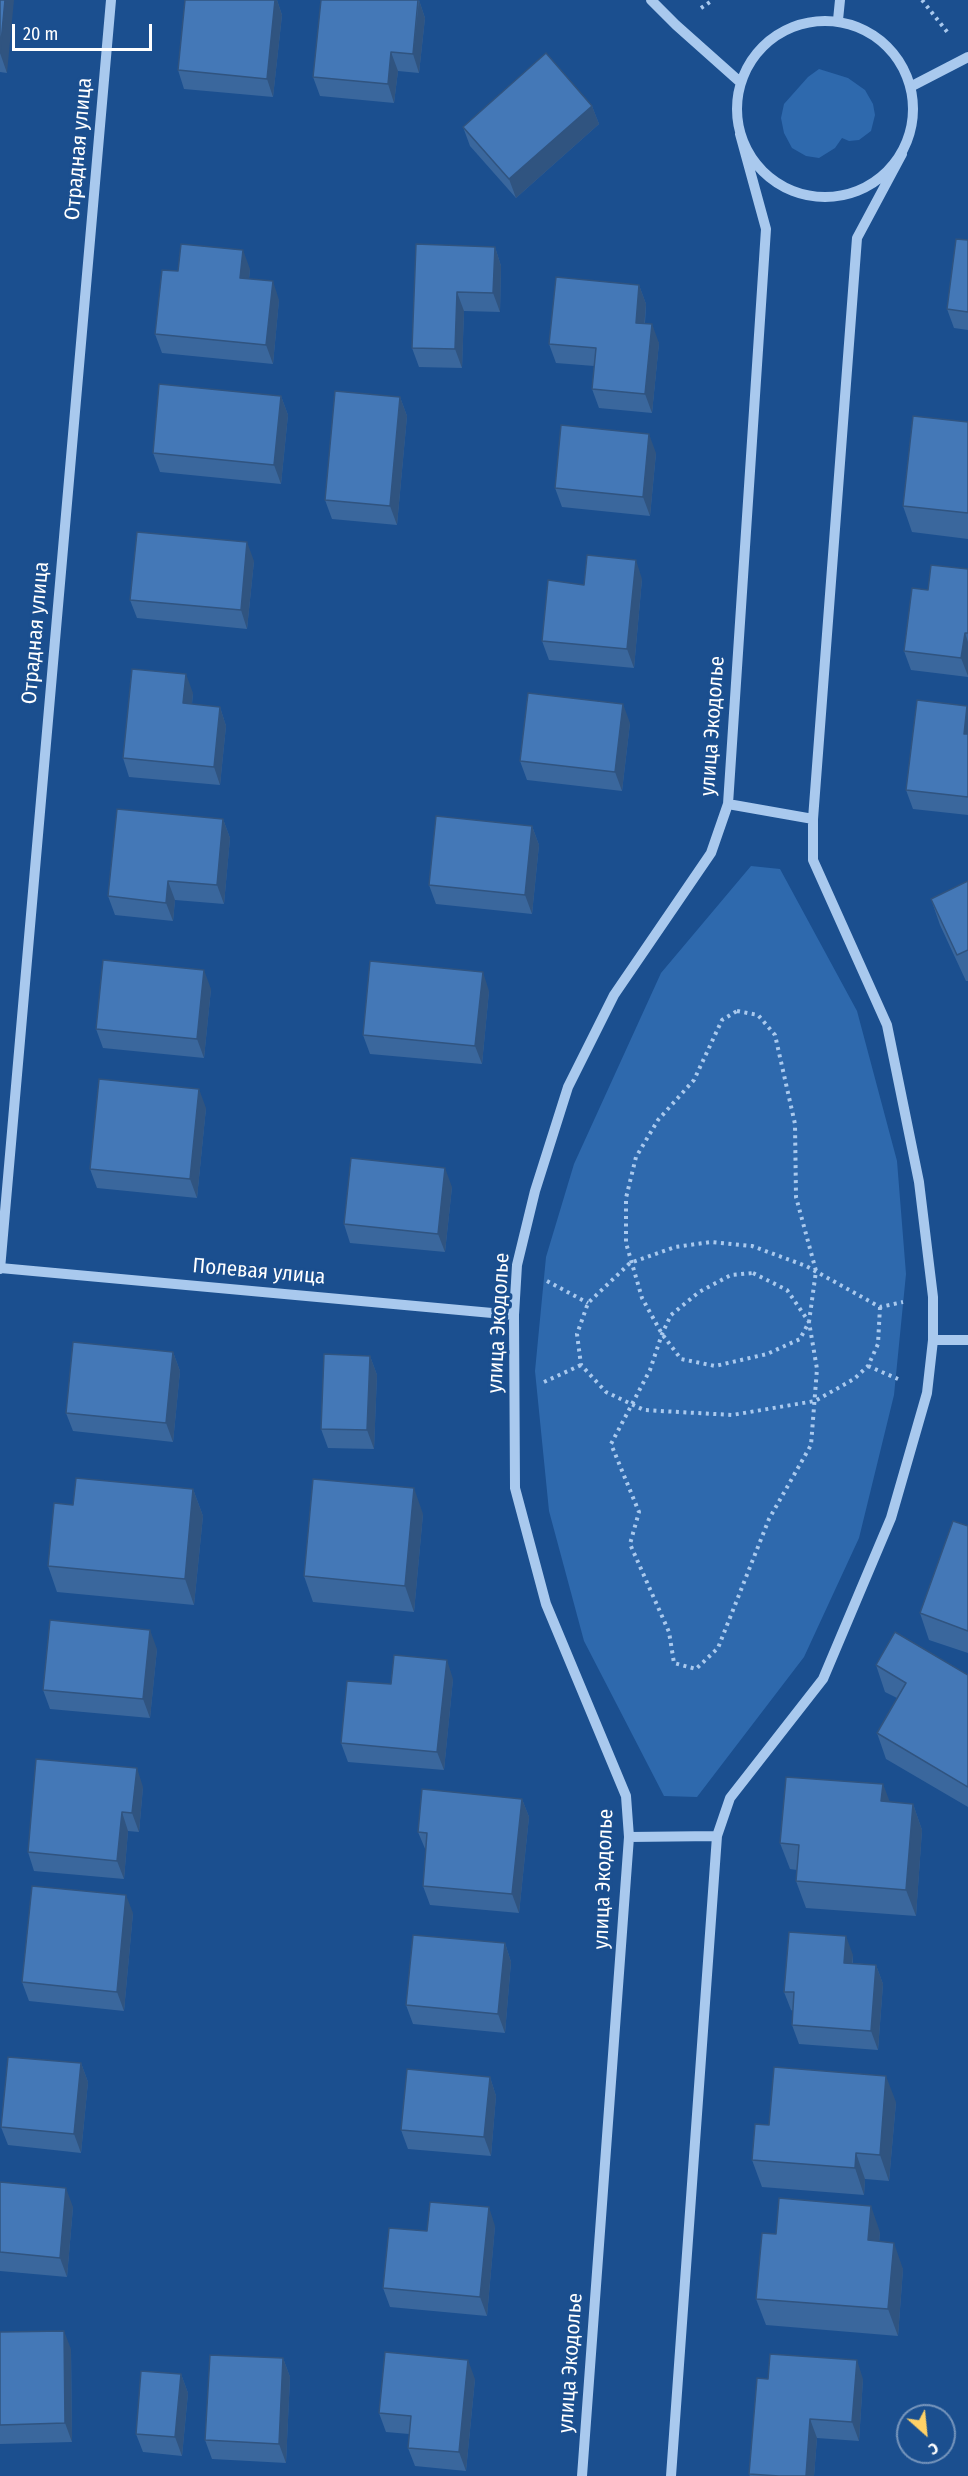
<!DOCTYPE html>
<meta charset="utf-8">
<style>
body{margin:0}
#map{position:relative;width:968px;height:2476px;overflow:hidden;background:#1b4f8f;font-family:"Fira Sans Condensed",sans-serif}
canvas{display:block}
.north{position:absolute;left:896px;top:2404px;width:60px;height:60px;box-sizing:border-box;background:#1b4f8f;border:2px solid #7695bc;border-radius:50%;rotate:153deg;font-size:16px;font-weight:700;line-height:24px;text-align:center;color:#fff}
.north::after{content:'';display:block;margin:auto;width:21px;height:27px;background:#ffd166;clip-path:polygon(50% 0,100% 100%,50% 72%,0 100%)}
.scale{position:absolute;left:12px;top:24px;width:140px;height:27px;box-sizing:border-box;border:3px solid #fff;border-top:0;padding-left:8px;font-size:18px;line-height:21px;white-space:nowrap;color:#fff;-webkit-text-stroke:4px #1b4f8f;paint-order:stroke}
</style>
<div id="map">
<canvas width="968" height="2476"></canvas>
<div class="north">С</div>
<div class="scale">20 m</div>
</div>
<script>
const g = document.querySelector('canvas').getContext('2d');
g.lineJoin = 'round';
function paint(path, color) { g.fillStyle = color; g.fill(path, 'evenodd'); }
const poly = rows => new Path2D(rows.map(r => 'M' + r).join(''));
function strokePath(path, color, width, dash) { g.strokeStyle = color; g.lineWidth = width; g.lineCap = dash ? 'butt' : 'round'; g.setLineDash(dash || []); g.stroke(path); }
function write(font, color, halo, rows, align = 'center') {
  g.font = font + ' "Fira Sans Condensed",sans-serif'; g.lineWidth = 6; g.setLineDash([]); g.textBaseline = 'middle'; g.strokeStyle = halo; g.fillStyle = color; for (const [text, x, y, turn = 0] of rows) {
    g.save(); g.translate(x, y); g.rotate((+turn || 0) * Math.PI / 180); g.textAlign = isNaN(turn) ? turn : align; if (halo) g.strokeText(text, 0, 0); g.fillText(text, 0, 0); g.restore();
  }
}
const green = poly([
 [819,69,848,78,865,90,873,104,875,115,871,131,859,140,849,141,842,138,835,148,819,158,806,156,792,148,784,133,781,118,784,104,808,77],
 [751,866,780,869,857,1011,897,1161,906,1274,894,1395,859,1538,804,1657,697,1797,664,1796,584,1641,549,1511,535,1371,546,1257,574,1164,661,973]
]);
const path = poly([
 [922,0,948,33],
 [701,8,713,0],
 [737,1011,758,1015,775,1035,795,1124,796,1197,816,1271,809,1322,800,1339,767,1354,715,1366,681,1359,662,1334,642,1298,626,1243,626,1198,636,1157,658,1120,694,1080,722,1020,737,1011],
 [753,1273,787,1290,809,1322,817,1369,811,1445,769,1519,718,1648,696,1669,674,1663,669,1632,630,1544,639,1512,611,1444,650,1370,662,1334,671,1315,699,1292,731,1275,753,1273],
 [547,1281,588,1303],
 [880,1307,878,1344,868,1366,854,1379,815,1401,732,1415,644,1410,606,1392,581,1365,577,1334,588,1303,630,1263,675,1247,711,1242,752,1246,806,1266,880,1307,903,1302],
 [868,1366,898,1379],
 [544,1382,581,1365]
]);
const minor = poly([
 [651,0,676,25,740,82],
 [838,20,840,0],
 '737 109a88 88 0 1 1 176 0a88 88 0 1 1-176 0Z',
 [912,86,968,57],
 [728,804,813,819],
 [0,1268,514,1315],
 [0,1269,111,0],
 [933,1340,968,1340],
 [629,1837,717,1836],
 [582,2476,629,1837,626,1796,546,1604,515,1488,514,1315,517,1265,535,1191,568,1087,614,995,711,853,728,804,766,229,740,134],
 [671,2476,717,1836,730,1798,823,1679,891,1518,927,1393,933,1340,933,1297,919,1182,887,1025,813,860,813,819,857,238,902,154]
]);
const wall = poly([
 [0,0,7,73,0,72],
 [185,0,277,0,282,15,273,97,184,89,178,70],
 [419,0,425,18,419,73,398,71,394,103,320,96,313,77],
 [592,106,599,124,516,198,470,146,463,127],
 [968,240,968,330,954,328,947,309],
 [416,244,495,247,501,266,500,312,464,311,462,368,419,367,412,348],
 [250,269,249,279,279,300,273,364,162,353,155,334,178,271],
 [639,285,646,304,645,323,659,343,652,413,599,408,592,389,594,366,556,363,549,344],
 [281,396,288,415,281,484,160,472,153,453],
 [400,397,407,416,397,525,332,519,325,500],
 [968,422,968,539,912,532,903,506],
 [656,453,650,516,562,507,555,488],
 [254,561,247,629,137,618,130,600],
 [968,569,968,677,911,670,904,651],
 [642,579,634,668,549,660,542,641,584,585],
 [193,693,192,704,220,707,226,726,220,785,129,777,123,758],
 [968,709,968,815,913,809,906,790],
 [630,723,622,791,527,780,520,761],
 [223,819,230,838,224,904,175,900,173,921,115,915,108,896],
 [532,826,539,845,532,914,436,904,429,885],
 [968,881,968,981,966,981,940,925,931,899],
 [211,989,204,1058,103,1048,96,1029],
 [489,991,482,1064,370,1054,363,1035],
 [206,1108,197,1198,97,1188,90,1169],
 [452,1187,445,1252,350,1243,344,1224],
 [173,1352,180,1371,173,1442,73,1431,66,1413],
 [370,1356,377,1375,374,1449,328,1448,321,1429],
 [193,1489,203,1516,194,1605,57,1592,48,1566],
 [423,1514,414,1612,313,1602,304,1576],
 [968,1526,968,1653,929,1640,920,1613],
 [157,1649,150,1718,50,1709,43,1690],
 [876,1665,968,1675,968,1807,886,1759,877,1733,897,1698,885,1692],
 [453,1679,444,1770,348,1762,341,1743,391,1684],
 [143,1787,139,1832,128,1831,124,1879,34,1871,28,1852],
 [522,1799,529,1817,519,1913,430,1905,423,1886,426,1851,418,1832],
 [890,1802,913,1804,922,1830,916,1916,806,1908,796,1881,797,1870,790,1869,780,1843],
 [133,1913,124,2011,29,2001,22,1982],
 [505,1943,511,1962,505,2033,413,2024,406,2005],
 [853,1955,853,1963,876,1965,883,1984,878,2050,799,2044,792,2025,793,2011,791,2010,784,1992],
 [81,2063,88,2082,81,2153,8,2145,1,2127],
 [490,2077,496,2096,491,2156,408,2149,401,2130],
 [896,2102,889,2181,865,2179,864,2195,762,2187,752,2160,769,2125],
 [0,2182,73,2207,67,2277,0,2271],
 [495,2226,487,2316,390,2307,383,2288,427,2231],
 [880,2232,879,2242,903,2269,898,2336,766,2325,756,2299,776,2234],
 [0,2332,71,2349,72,2442,0,2444],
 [283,2358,290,2377,286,2463,212,2459,205,2440],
 [181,2374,188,2393,182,2456,143,2452,136,2434],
 [475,2379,466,2471,415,2466,408,2448,409,2434,386,2432,379,2413],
 [768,2379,863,2379,859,2441,817,2438,814,2476,750,2476,749,2474]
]);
const shadedWall = poly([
 [5,0,14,0,7,73,0,53],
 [275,0,277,0,282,15,273,97,267,79],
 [419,0,425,18,419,73,413,54],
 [391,52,398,71,394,103,388,84],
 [592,106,599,124,516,198,509,179],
 [495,247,501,266,500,312,493,293],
 [243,250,250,269,247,297,240,278],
 [273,281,279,300,273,364,266,345],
 [639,285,646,304,643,341,636,323],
 [457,292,464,311,462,368,455,349],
 [652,324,659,343,652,413,645,394],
 [281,396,288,415,281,484,274,465],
 [400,397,407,416,397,525,390,506],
 [649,434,656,453,650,516,643,497],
 [247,542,254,561,247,629,241,610],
 [636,560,642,579,634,668,627,649],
 [965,633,968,642,968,676,961,658],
 [186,674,193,693,190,722,183,703],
 [623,704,630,723,622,791,615,772],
 [967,706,968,709,968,746,964,734],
 [220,707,226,726,220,785,214,767],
 [223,819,230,838,224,904,217,885],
 [532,826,539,845,532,914,525,895],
 [168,881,175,900,173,921,166,903],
 [204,970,211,989,204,1058,197,1039],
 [483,972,489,991,482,1064,475,1046],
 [199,1089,206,1108,197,1198,190,1179],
 [445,1168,452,1187,445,1252,438,1234],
 [173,1352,180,1371,173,1442,166,1423],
 [370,1356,377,1375,374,1449,367,1430],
 [414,1488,423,1514,414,1612,405,1586],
 [193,1489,203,1516,194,1605,185,1579],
 [150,1630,157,1649,150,1718,143,1699],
 [447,1660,453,1679,444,1770,437,1752],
 [137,1768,143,1787,139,1832,132,1813],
 [883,1784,893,1810,881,1801],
 [522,1799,529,1817,519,1913,512,1894],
 [913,1804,922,1830,916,1916,906,1890],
 [122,1812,128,1831,124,1879,117,1861],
 [126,1895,133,1913,124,2011,117,1992],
 [846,1936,853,1955,851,1982,844,1963],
 [505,1943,511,1962,505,2033,498,2014],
 [876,1965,883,1984,878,2050,871,2031],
 [81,2063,88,2082,81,2153,74,2134],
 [886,2076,896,2102,889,2181,880,2155],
 [490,2077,496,2096,491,2156,484,2137],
 [856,2153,865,2179,864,2195,855,2168],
 [66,2188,73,2207,67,2277,60,2258],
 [871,2206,880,2232,877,2267,868,2240],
 [489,2207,495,2226,487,2316,480,2297],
 [894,2243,903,2269,898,2336,888,2309],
 [64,2331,71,2349,72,2442,65,2423],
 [283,2358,290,2377,286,2463,279,2444],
 [468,2360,475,2379,466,2471,459,2452],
 [857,2360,863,2379,859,2441,852,2422],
 [181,2374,188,2393,182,2456,175,2437],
 [810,2419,817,2438,814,2476,806,2476]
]);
const building = poly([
 [0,0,5,0,0,53,0,0],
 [185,0,275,0,267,79,178,70,185,0],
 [321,0,418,0,413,54,391,52,388,84,313,77,321,0],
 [546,53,592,106,509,179,463,127,546,53],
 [956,239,968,240,968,312,947,309,956,239],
 [181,244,243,250,240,278,273,281,266,345,155,334,162,270,178,271,181,244],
 [416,244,495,247,493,293,457,292,455,349,412,348,416,244],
 [556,277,639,285,636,323,652,324,645,394,592,389,596,348,549,344,556,277],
 [159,384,281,396,274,465,153,453,159,384],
 [335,391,400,397,390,506,325,500,335,391],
 [913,416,968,422,968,513,903,506,913,416],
 [561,425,649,434,643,497,555,488,561,425],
 [137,532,247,542,241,610,130,600,137,532],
 [587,555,636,560,627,649,542,641,548,580,584,585,587,555],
 [931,565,968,569,968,633,965,633,961,658,904,651,912,588,928,590,931,565],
 [132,669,186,674,183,703,220,707,214,767,123,758,132,669],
 [528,693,623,704,615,772,520,761,528,693],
 [917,700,967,706,964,734,968,734,968,797,906,790,917,700],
 [117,809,223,819,217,885,168,881,166,903,108,896,117,809],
 [436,816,532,826,525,895,429,885,436,816],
 [968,881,968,950,957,955,931,899,968,881],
 [103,960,204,970,197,1039,96,1029,103,960],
 [370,961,483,972,475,1046,363,1035,370,961],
 [99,1079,199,1089,190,1179,90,1169,99,1079],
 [351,1158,445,1168,438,1234,344,1224,351,1158],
 [73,1342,173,1352,166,1423,66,1413,73,1342],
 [324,1354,370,1356,367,1430,321,1429,324,1354],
 [76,1478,193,1489,185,1579,48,1566,54,1503,73,1505,76,1478],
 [313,1479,414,1488,405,1586,304,1576,313,1479],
 [953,1521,968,1526,968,1631,920,1613,953,1521],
 [50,1620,150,1630,143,1699,43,1690,50,1620],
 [895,1632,968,1675,968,1787,877,1733,906,1683,876,1665,895,1632],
 [394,1655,447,1660,437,1752,341,1743,347,1681,391,1684,394,1655],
 [36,1759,137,1768,132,1813,122,1812,117,1861,28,1852,36,1759],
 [786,1777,883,1784,881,1801,913,1804,906,1890,796,1881,799,1845,780,1843,786,1777],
 [422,1789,522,1799,512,1894,423,1886,427,1833,418,1832,422,1789],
 [32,1886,126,1895,117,1992,22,1982,32,1886],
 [789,1932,846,1936,844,1963,876,1965,871,2031,792,2025,794,1992,784,1992,789,1932],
 [413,1935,505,1943,498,2014,406,2005,413,1935],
 [8,2057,81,2063,74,2134,1,2127,8,2057],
 [774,2067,886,2076,880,2155,856,2153,855,2168,752,2160,755,2124,769,2125,774,2067],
 [407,2069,490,2077,484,2137,401,2130,407,2069],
 [0,2182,66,2188,60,2258,0,2252,0,2182],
 [779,2198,871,2206,868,2240,894,2243,888,2309,756,2299,762,2233,776,2234,779,2198],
 [430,2202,489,2207,480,2297,383,2288,389,2228,427,2231,430,2202],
 [64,2331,65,2423,0,2425,0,2332,64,2331],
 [385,2352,468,2360,459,2452,408,2448,411,2416,379,2413,385,2352],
 [770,2354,857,2360,852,2422,810,2419,806,2476,779,2476,749,2474,757,2378,768,2379,770,2354],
 [210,2355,283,2358,279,2444,205,2440,210,2355],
 [141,2371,181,2374,175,2437,136,2434,141,2371]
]);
const streetNames = [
 ["Отрадная улица",79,149,-85],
 ["Отрадная улица",36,633,-85],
 ["улица Экодолье",713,726,-86],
 ["Полевая улица",259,1272,5],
 ["улица Экодолье",499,1323,-87],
 ["улица Экодолье",604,1879,-88],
 ["улица Экодолье",571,2363,-86]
];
paint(green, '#2e69ad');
strokePath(path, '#a9c9ee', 4, [3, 4.5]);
strokePath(minor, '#a9c9ee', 10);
paint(wall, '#3a679d');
paint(shadedWall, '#305480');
paint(building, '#4478b7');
strokePath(building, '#305480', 1.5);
write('21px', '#fff', '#1b4f8f', streetNames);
</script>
